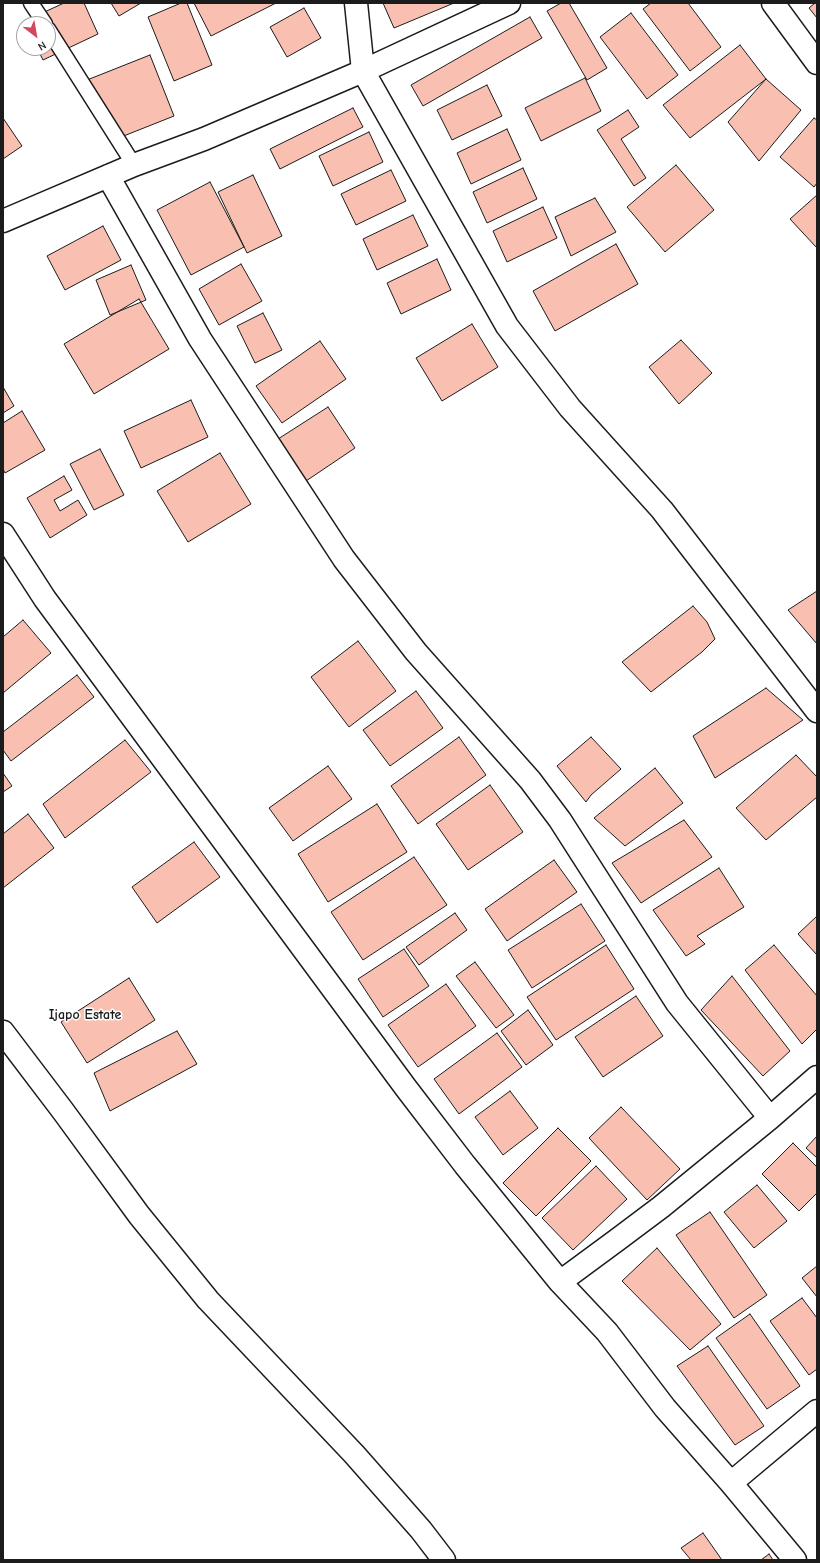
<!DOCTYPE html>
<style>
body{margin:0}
#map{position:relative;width:820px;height:1563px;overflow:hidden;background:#fff;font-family:"Comic Neue",sans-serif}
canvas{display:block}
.frame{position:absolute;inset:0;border:4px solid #1c1c1c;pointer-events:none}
.north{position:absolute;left:16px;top:16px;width:40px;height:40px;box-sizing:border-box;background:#fff;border:1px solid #a4a4a4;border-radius:50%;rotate:149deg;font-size:11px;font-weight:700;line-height:16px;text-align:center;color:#1c1c1c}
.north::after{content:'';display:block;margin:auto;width:14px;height:18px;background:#d1495b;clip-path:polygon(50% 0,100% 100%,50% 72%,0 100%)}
</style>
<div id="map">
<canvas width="820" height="1563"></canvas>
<div class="frame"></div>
<div class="north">N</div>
</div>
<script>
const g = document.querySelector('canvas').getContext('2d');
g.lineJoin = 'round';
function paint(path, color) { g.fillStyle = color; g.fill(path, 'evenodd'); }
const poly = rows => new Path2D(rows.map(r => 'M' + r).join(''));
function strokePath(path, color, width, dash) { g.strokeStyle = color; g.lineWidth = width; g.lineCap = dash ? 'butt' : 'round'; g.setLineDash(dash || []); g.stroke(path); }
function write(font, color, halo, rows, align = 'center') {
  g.font = font + ' "Comic Neue",sans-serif'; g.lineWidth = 3; g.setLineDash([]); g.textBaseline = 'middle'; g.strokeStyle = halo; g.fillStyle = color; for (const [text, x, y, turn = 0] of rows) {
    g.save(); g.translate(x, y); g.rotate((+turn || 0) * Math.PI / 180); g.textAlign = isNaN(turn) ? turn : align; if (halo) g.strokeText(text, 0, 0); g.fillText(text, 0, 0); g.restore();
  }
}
const building = poly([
 [64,3,84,3,98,34,43,60,37,48,48,48,48,24,26,24,25,21,64,3],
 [111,3,141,3,119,16,111,3],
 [181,3,187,3,212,65,174,81,148,17,181,3],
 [194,3,276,3,211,36,194,3],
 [383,3,454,3,394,28,383,3],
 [561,3,569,3,607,68,587,80,547,11,561,3],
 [651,3,688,3,721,47,690,71,643,9,651,3],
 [815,3,817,3,817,18,809,8,815,3],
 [304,8,321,38,287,57,270,27,304,8],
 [631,13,678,75,647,99,600,37,631,13],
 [530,17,542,38,423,106,411,85,530,17],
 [740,45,766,79,690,138,663,105,740,45],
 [150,55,174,116,111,141,87,80,150,55],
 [585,78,601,111,541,141,525,108,585,78],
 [766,79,801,110,759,161,728,122,766,79],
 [487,85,502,116,452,140,437,110,487,85],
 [353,108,363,127,280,169,270,149,353,108],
 [628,110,639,127,621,139,646,178,634,186,597,130,628,110],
 [3,118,22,146,3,159,3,118],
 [814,118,817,120,817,183,814,187,780,157,814,118],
 [507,129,521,160,471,184,457,153,507,129],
 [369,132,383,162,333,186,319,156,369,132],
 [676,165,714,210,665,252,627,207,676,165],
 [523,168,537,199,487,223,473,192,523,168],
 [391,170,406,201,356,225,341,194,391,170],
 [253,175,282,236,247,253,218,192,253,175],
 [210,182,244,247,191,275,157,210,210,182],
 [817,195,817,248,790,219,817,195],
 [595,198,616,232,571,256,555,217,595,198],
 [543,207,557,238,507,262,493,231,543,207],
 [413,215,428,246,377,270,363,239,413,215],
 [103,226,121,260,65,290,47,256,103,226],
 [616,244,638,284,555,331,533,291,616,244],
 [437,259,451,290,401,314,387,283,437,259],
 [241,264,262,301,219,325,199,289,241,264],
 [131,265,146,300,110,315,96,280,131,265],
 [139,299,169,349,94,394,64,344,139,299],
 [263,313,282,350,255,363,237,326,263,313],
 [472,324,498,367,442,401,416,358,472,324],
 [681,340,712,373,679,404,649,367,681,340],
 [320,341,346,379,282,423,256,386,320,341],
 [3,387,14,406,3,413,3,387],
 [191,400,208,437,141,468,124,431,191,400],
 [328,407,355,448,306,481,278,439,328,407],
 [22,411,45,450,5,473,3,469,3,423,22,411],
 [100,449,124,495,94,510,70,464,100,449],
 [220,453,251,504,188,542,157,491,220,453],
 [64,476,72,490,54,500,60,511,78,500,87,515,50,538,27,498,64,476],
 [817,591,817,644,788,610,817,591],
 [693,606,707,622,715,639,702,652,651,692,622,662,693,606],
 [23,620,51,653,3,693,3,637,23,620],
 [358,641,396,691,349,727,311,677,358,641],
 [77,675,94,697,11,761,3,750,3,732,77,675],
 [766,688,803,720,715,778,693,736,766,688],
 [416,691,443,728,390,766,363,730,416,691],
 [459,737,486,775,418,824,391,786,459,737],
 [591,737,621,769,591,795,586,802,557,766,591,737],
 [125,740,151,772,65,838,43,804,125,740],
 [796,755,817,777,817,797,766,840,736,808,796,755],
 [328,766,352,799,293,841,269,808,328,766],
 [655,768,683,803,625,846,594,818,655,768],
 [3,773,12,786,3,792,3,773],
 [490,785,523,832,468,870,436,824,490,785],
 [377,804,407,852,328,902,298,854,377,804],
 [28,814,54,848,3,888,3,834,28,814],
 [684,820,712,857,641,903,612,863,684,820],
 [194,842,220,877,157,923,132,887,194,842],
 [414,857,447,905,363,960,331,912,414,857],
 [554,860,577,892,507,941,485,909,554,860],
 [719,868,744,907,697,936,705,944,686,956,653,910,719,868],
 [581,904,605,941,532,988,508,950,581,904],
 [455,913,467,930,419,965,406,947,455,913],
 [817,916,817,955,798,934,817,916],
 [606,945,634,989,556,1040,527,997,606,945],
 [774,945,817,996,817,1029,802,1044,745,970,774,945],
 [404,949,429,986,383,1017,358,979,404,949],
 [475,962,514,1015,496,1028,456,976,475,962],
 [732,976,790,1051,763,1076,701,1010,732,976],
 [129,978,155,1020,87,1063,61,1022,129,978],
 [446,984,476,1026,418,1067,388,1025,446,984],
 [636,996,663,1036,603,1077,575,1037,636,996],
 [528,1010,553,1045,526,1065,501,1031,528,1010],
 [177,1031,197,1064,110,1111,94,1073,177,1031],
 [497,1033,522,1067,459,1114,434,1079,497,1033],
 [510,1091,538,1128,503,1155,475,1117,510,1091],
 [621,1107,680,1169,647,1200,589,1138,621,1107],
 [558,1128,591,1161,536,1216,503,1183,558,1128],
 [817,1136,817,1158,806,1148,817,1136],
 [793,1143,817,1167,817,1193,799,1211,762,1174,793,1143],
 [596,1166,627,1199,573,1250,542,1218,596,1166],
 [757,1185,787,1221,754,1248,724,1212,757,1185],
 [710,1212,767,1295,734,1318,676,1235,710,1212],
 [657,1248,721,1324,690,1350,622,1281,657,1248],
 [817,1266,817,1297,802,1278,817,1266],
 [802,1298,817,1318,817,1369,809,1375,770,1321,802,1298],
 [750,1314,800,1386,767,1409,716,1338,750,1314],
 [708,1346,764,1426,735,1445,677,1366,708,1346],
 [703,1533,722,1560,691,1560,681,1548,703,1533],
 [769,1554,773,1560,761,1560,769,1554]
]);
const service = poly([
 [31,3,45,24],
 [48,29,134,165]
]);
const minor = poly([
 [356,3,363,71,507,326,570,408,662,510,817,711],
 [773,3,817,63],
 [108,176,200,339,344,559,416,652,530,780,560,820,677,1003,770,1118],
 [3,221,134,165,204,139,363,71,509,3],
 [3,534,45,599,406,1088,465,1165,560,1282,607,1332,665,1408,731,1483],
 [3,1032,63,1111,139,1215,208,1300,354,1454,421,1530,444,1560],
 [560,1282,617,1240,661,1207,770,1118,817,1077],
 [795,1560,731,1483,817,1411]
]);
const neighbourhoodNames = [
 ["Ijapo Estate",85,1015]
];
paint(building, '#f9c0b1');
strokePath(building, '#1c1c1c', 1);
strokePath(service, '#1c1c1c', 17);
strokePath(minor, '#1c1c1c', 25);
strokePath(service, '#fff', 14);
strokePath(minor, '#fff', 22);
write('bold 14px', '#1c1c1c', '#fff', neighbourhoodNames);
</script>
